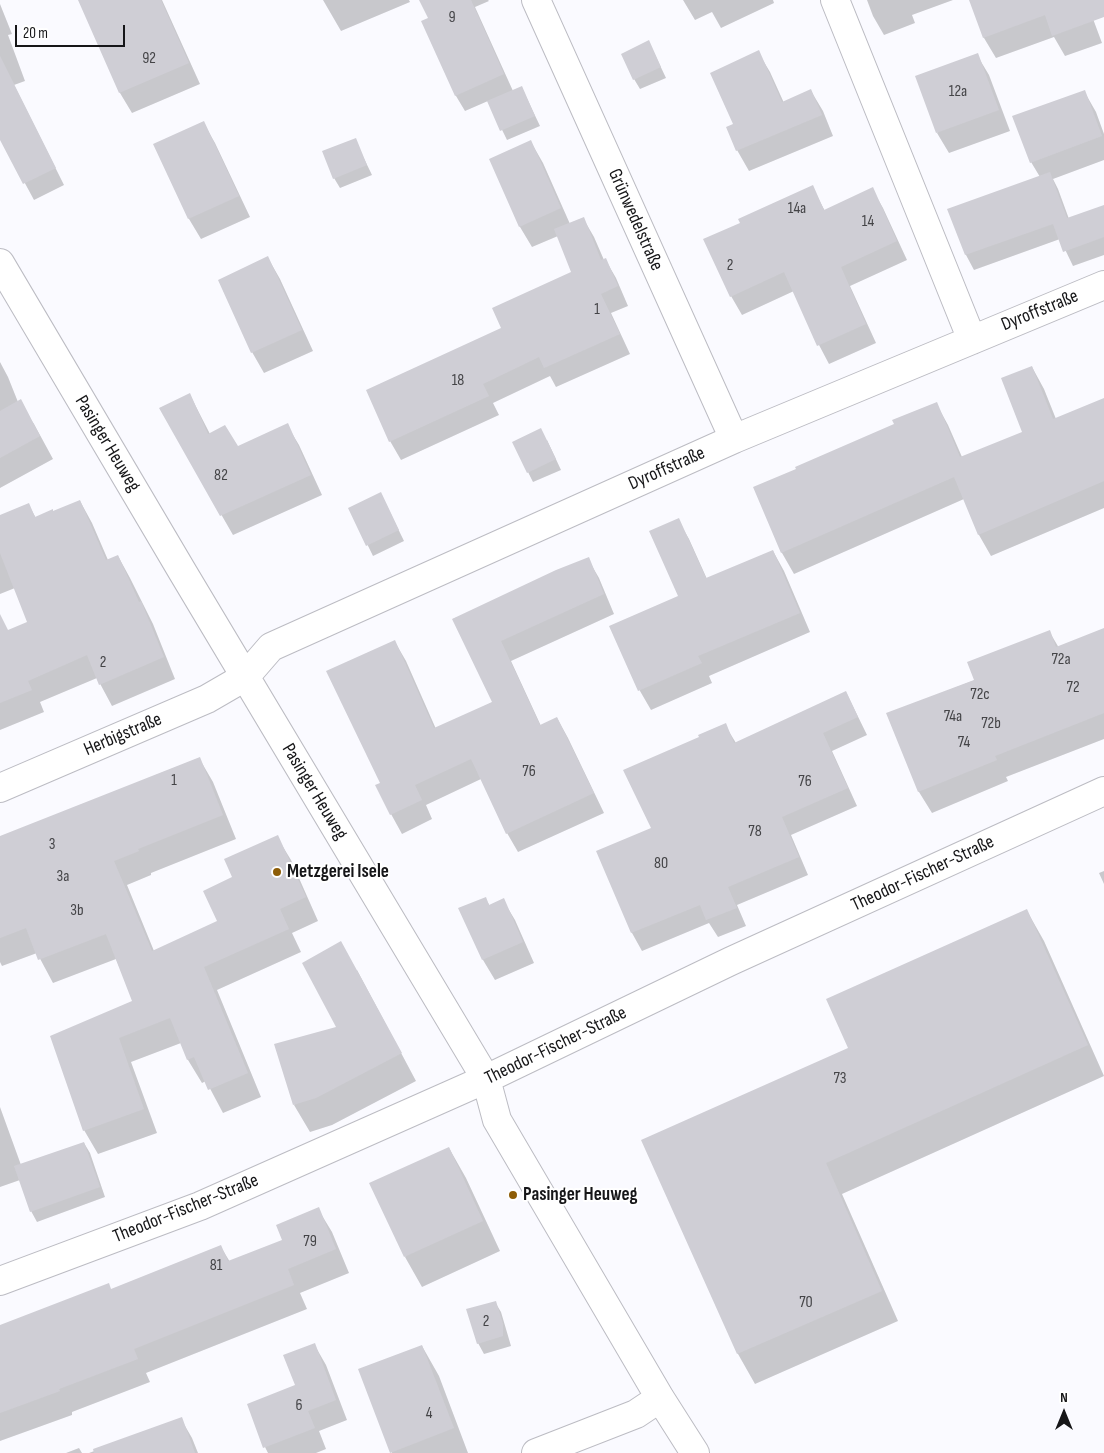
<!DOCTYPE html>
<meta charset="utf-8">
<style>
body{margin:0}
#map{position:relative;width:1104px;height:1453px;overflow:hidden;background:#fafaff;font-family:"Sofia Sans Condensed",sans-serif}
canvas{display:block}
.north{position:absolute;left:1039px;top:1388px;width:50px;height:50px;-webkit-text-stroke:4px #fff;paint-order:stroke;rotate:0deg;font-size:14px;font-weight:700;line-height:20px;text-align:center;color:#161618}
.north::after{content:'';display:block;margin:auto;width:18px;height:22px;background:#161618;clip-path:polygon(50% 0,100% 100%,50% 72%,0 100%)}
.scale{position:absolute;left:15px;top:25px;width:110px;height:22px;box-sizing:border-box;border:2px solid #161618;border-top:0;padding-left:6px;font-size:15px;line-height:18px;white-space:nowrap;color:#161618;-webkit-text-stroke:4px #fff;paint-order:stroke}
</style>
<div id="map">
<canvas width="1104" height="1453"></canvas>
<div class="north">N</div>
<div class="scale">20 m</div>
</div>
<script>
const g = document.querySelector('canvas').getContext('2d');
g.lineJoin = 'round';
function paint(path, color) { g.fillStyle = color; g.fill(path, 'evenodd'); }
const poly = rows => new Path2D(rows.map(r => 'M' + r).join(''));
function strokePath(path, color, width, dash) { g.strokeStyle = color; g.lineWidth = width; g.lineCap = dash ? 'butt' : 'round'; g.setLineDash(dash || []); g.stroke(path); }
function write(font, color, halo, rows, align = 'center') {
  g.font = font + ' "Sofia Sans Condensed",sans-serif'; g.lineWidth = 4; g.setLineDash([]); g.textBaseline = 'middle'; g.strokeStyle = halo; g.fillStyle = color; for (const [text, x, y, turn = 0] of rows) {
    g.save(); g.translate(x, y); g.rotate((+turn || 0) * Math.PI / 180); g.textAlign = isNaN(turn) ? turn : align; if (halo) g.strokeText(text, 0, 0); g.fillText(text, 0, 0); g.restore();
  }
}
const shadow = poly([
 [79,0,162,0,200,84,132,113,120,93],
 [323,0,409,0,410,2,341,31],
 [421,0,488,0,489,1,475,7,513,91,522,88,540,126,507,140,488,101,465,111,456,96,423,22,429,19],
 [683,0,773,0,774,3,721,28,712,12,695,20],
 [867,0,953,0,912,15,915,23,884,35,873,16],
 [970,0,1086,0,1102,43,1065,56,1054,37,996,58,984,38],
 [0,4,12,34,8,35,25,81,14,85,64,185,34,200,0,137],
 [649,42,666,78,640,89,634,79],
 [758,52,770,72,784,103,811,91,823,111,833,136,749,171,737,150,735,124],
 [977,55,989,75,1010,131,949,153,937,133],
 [1084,91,1096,112,1104,134,1104,160,1053,179,1058,189,1069,219,1104,206,1104,255,1073,266,1060,239,974,270,966,255,949,210,1040,177,1031,162],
 [203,122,215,143,250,217,201,239,189,219,155,145],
 [355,140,372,175,340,188,334,178],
 [531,142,543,163,570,224,583,218,594,237,604,260,605,259,616,278,628,306,611,313,630,354,556,387,550,376,493,403,499,415,401,460,390,441,503,329,573,273,558,236,532,247,520,227,491,160],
 [812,187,825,211,872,189,883,208,907,260,850,286,876,343,829,364,819,345,794,291,742,315,731,296,741,224],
 [268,258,280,279,313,351,264,373,252,352,219,281],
 [0,362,8,377,18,402,34,424,53,459,0,488],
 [1032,367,1044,389,1056,419,1104,399,1104,508,991,556,979,535,964,499,794,574,782,553,755,487,798,470,895,425,936,403,948,425,962,457,1024,432],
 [190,395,210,434,238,447,287,425,299,445,322,495,233,535,160,408],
 [547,440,561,470,533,482,528,472],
 [80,501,92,523,108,560,118,556,130,578,153,624,175,679,112,706,97,678,40,702,44,712,0,730,0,635,29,623,15,588,0,594,0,516,28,504,36,518,53,513],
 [386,504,404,541,373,556,350,509],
 [678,520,689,539,707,579,773,551,784,571,810,632,709,676,712,683,651,710,640,691,611,627,679,597],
 [588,559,599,578,614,614,511,661,541,726,557,718,568,738,604,813,518,852,507,833,481,779,426,805,432,819,402,834,391,814,381,784,395,642,406,661,436,729,493,702,453,619],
 [1104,629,1104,739,1006,777,1008,781,932,813,919,792,887,714,975,680,1049,631,1059,648],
 [846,692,867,735,832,751,857,806,791,835,808,875,737,905,746,926,718,937,709,923,642,951,632,933,598,852,653,829,701,737,725,725,736,743],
 [199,758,213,782,236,839,151,873,151,875,127,885,154,951,219,921,234,878,277,837,291,860,318,921,292,933,301,952,217,990,261,1097,223,1113,206,1081,202,1083,188,1060,181,1043,131,1062,157,1133,98,1154,84,1130,52,1037,134,1002,116,959,53,983,37,953,2,966,0,962,0,837],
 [1104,871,1104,884,1099,873],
 [485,898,490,906,503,900,515,920,534,963,495,980,483,960,460,909],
 [1027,911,1044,941,1104,1076,842,1194,898,1321,755,1384,738,1354,643,1141,850,1049],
 [357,970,416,1081,332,1125,310,1132,294,1105,338,1028],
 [0,1107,21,1165,84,1143,90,1153,105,1197,37,1222,31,1211,20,1180,0,1187],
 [449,1148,466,1178,500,1251,422,1287,405,1257],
 [318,1209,332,1232,349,1273,300,1293,307,1309,146,1373,150,1382,72,1412,72,1415,0,1441,0,1330,111,1290,221,1247,230,1262,283,1241],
 [495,1302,501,1312,511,1346,484,1354,478,1343],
 [314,1344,326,1365,347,1420,319,1431,326,1449,316,1453,268,1453,265,1447,297,1386],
 [422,1346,439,1376,468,1453,392,1453,360,1370],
 [181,1419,192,1438,198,1453,89,1453],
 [79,1448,82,1453,66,1453]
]);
const building = poly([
 [78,0,161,0,189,63,119,93],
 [419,0,471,0,504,74,455,96,421,21,428,18],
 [969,0,1104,0,1104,17,1052,36,1045,15,983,38],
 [649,40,661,67,633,80,621,54],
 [759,50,782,102,811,89,822,115,736,151,726,127,733,124,710,73],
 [978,53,999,110,936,133,915,76],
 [0,56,56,168,23,184,0,140],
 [522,86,535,116,500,131,487,101],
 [1085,90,1102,136,1030,163,1012,116],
 [204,121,239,196,188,219,153,144],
 [356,138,367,165,333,179,322,151],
 [531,140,561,208,519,227,489,159],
 [1050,172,1067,218,1104,205,1104,237,1063,252,1053,224,965,255,947,209],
 [813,185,824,210,873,187,897,241,841,267,866,324,817,346,784,272,730,297,703,239,740,223,738,219],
 [584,217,601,260,606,258,618,286,601,294,620,334,544,368,539,357,483,384,489,396,389,442,366,390,501,328,492,308,571,272,554,229],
 [268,256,302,330,251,353,218,280],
 [1032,366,1053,419,1104,398,1104,481,978,535,954,477,781,553,753,487,796,469,795,467,894,424,892,420,937,402,960,457,1022,432,1001,378],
 [190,393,208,434,225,425,238,446,288,423,311,475,220,516,159,408],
 [21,399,40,436,0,458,0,411],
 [541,428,556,459,527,473,512,442],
 [381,492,399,530,366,546,348,508],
 [80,500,106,560,118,555,139,602,141,601,164,657,99,685,87,655,28,681,32,690,0,703,0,614,8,630,27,622,0,553,0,515,29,503,35,517,53,509,53,511],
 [679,518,706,578,773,550,800,613,698,656,702,663,638,691,609,626,678,596,649,531],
 [589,557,604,594,501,641,540,725,557,717,594,793,506,834,471,759,415,785,422,800,390,815,375,785,380,783,326,671,395,640,434,728,492,702,452,619,556,570],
 [1104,628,1104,713,995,756,997,760,918,792,886,713,974,680,967,662,1050,630,1056,647],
 [846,691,858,717,823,733,848,788,782,817,799,857,728,887,737,908,706,920,700,905,631,933,596,851,651,828,623,770,699,737,698,735,726,723,734,743],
 [200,757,223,815,138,849,139,851,114,861,152,951,217,921,203,891,232,877,224,859,278,835,306,897,280,909,289,929,204,967,248,1073,208,1090,194,1057,187,1060,170,1018,119,1038,144,1109,83,1131,50,1036,132,1001,106,934,38,960,26,928,0,938,0,836],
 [486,897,489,905,504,898,523,942,482,960,458,908],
 [1027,909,1088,1045,826,1163,882,1291,737,1354,641,1140,848,1048,826,999],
 [341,941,402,1053,316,1098,293,1105,274,1044,336,1027,302,963],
 [84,1142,100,1187,30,1212,14,1166],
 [449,1147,483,1221,404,1257,369,1183],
 [319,1207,336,1249,288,1269,294,1285,134,1349,138,1359,59,1389,60,1391,0,1413,0,1325,109,1283,111,1289,221,1245,228,1261,282,1240,276,1225],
 [496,1301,503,1324,503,1336,477,1344,466,1309],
 [315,1343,336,1400,308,1411,315,1428,263,1448,247,1404,295,1385,283,1355],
 [422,1345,454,1428,390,1453,358,1369],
 [182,1417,195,1453,94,1453,93,1449]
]);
const minor = poly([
 [536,0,734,439],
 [835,0,972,340],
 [0,263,182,571,486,1079,497,1120,660,1398,695,1453],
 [0,788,207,699,245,677,271,647,734,439,1104,285],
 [0,1281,200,1206,486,1079,731,961,1104,791],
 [536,1453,636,1414,660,1398]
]);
const markers = [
 [277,872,5,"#8d5c06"],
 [513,1195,5,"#8d5c06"]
];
const numberNames = [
 ["9",452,18],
 ["92",149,59],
 ["12a",958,92],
 ["14a",797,209],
 ["14",868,222],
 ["2",730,266],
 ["1",597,310],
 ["18",458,381],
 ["82",221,476],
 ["72a",1061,660],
 ["2",103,663],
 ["72",1073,688],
 ["72c",980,695],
 ["74a",953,717],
 ["72b",991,724],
 ["74",964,743],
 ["76",529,772],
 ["1",174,781],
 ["76",805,782],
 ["78",755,832],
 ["3",52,845],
 ["80",661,864],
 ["3a",63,877],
 ["3b",77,911],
 ["73",840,1079],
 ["79",310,1242],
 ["81",216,1266],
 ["70",806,1303],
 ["2",486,1322],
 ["6",299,1406],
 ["4",429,1414]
];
const streetNames = [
 ["Grünwedelstraße",635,220,66],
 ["Dyroffstraße",1040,311,-22],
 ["Pasinger Heuweg",107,444,59],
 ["Dyroffstraße",667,469,-24],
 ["Herbigstraße",123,735,-23],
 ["Pasinger Heuweg",314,792,59],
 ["Theodor-Fischer-Straße",923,874,-25],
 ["Theodor-Fischer-Straße",556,1046,-26],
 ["Theodor-Fischer-Straße",186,1209,-22]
];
const poiNames = [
 ["Metzgerei Isele",287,872],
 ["Pasinger Heuweg",523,1195]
];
paint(shadow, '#0003');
paint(building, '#cfced5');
strokePath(minor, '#bcbcc3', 30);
strokePath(minor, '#fff', 28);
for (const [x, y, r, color] of markers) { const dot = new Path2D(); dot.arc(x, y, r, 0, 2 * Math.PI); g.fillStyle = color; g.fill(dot); strokePath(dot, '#fff', 2); }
write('16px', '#444447', null, numberNames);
write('19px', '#161618', '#fff', streetNames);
write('bold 19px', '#161618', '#fff', poiNames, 'left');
</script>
